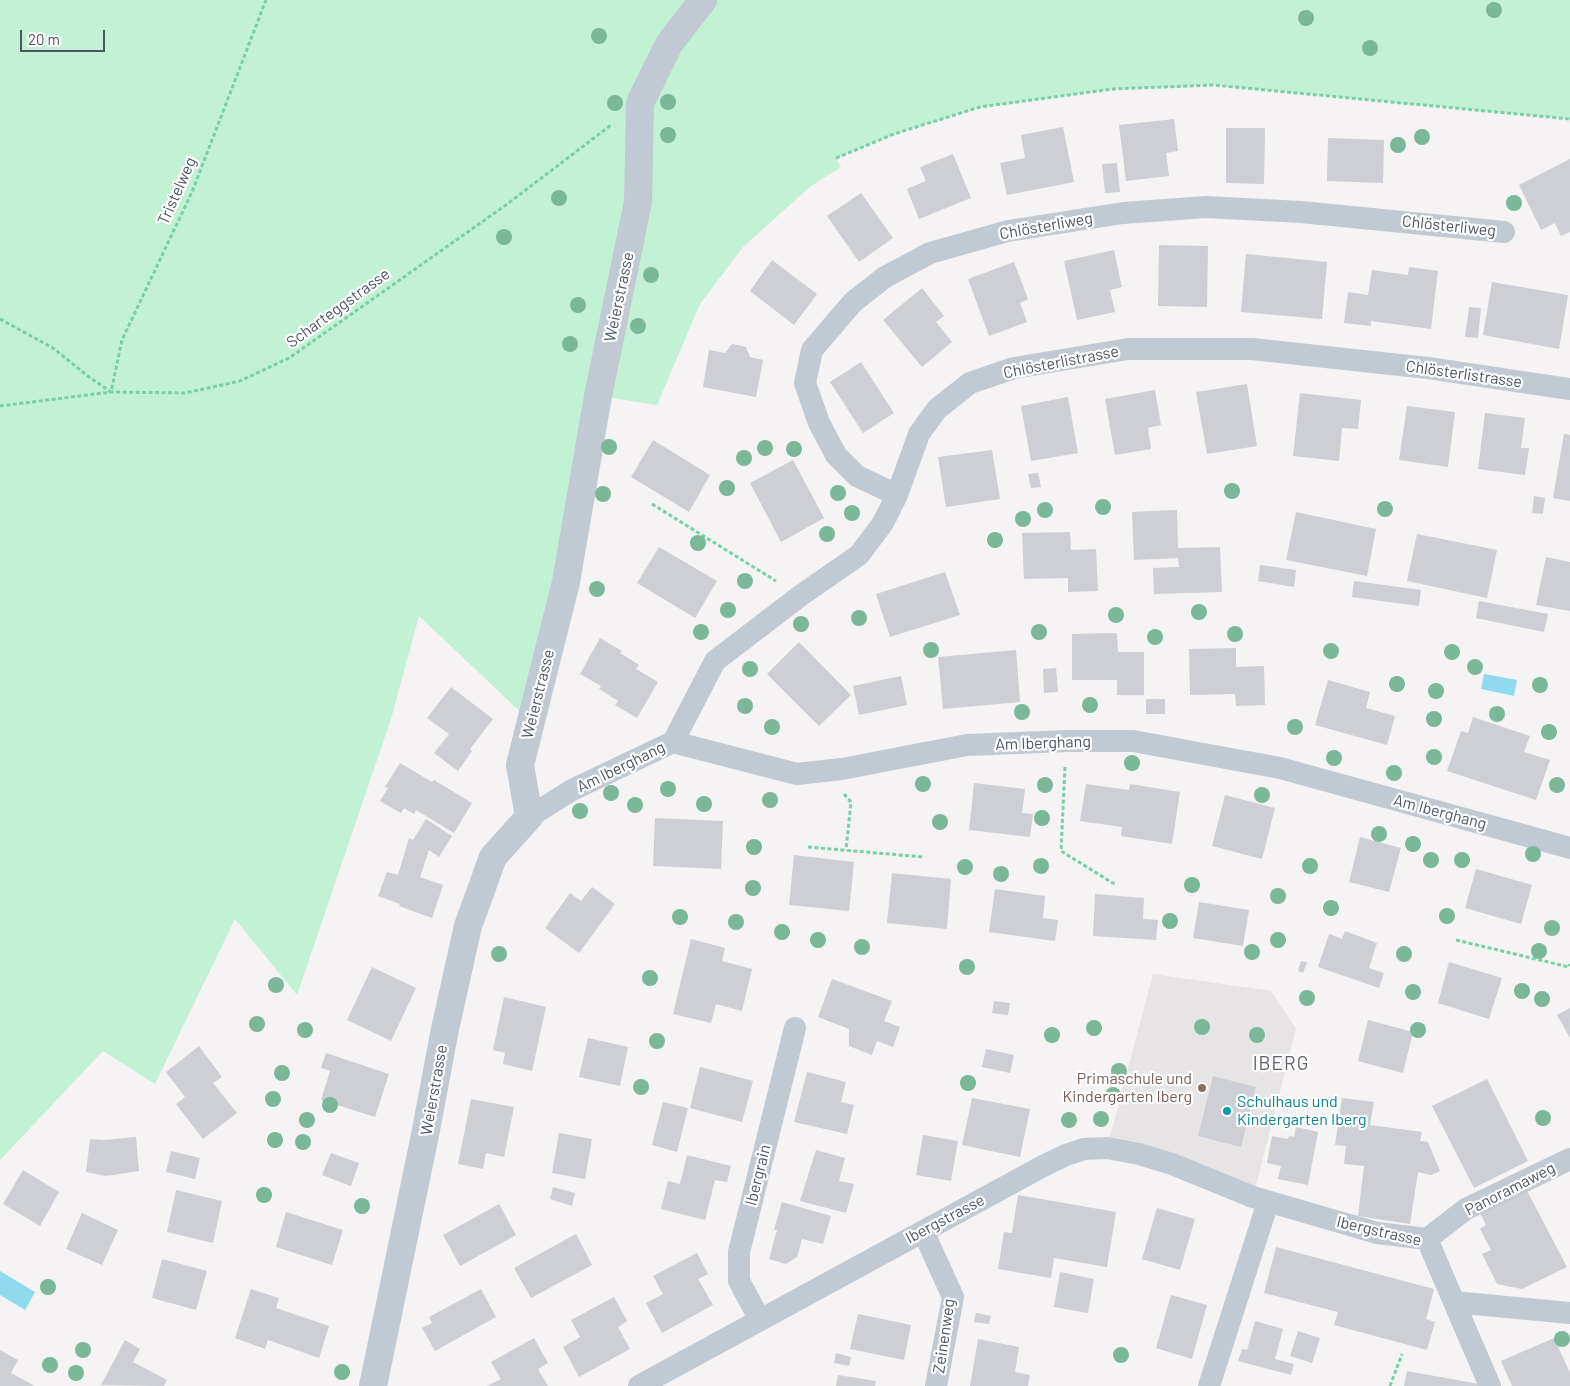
<!DOCTYPE html>
<meta charset="utf-8">
<style>
body{margin:0}
#map{position:relative;width:1570px;height:1386px;overflow:hidden;background:#f5f3f3;font-family:Barlow,sans-serif}
canvas{display:block}
.scale{position:absolute;left:20px;top:30px;width:85px;height:22px;box-sizing:border-box;border:2px solid #4a5661;border-top:0;padding-left:6px;font-size:15px;line-height:18px;white-space:nowrap;color:#4a5661;-webkit-text-stroke:4px #fff;paint-order:stroke}
</style>
<div id="map">
<canvas width="1570" height="1386"></canvas>
<div class="scale">20 m</div>
</div>
<script>
const g = document.querySelector('canvas').getContext('2d');
g.lineJoin = 'round';
function paint(path, color) { g.fillStyle = color; g.fill(path, 'evenodd'); }
const poly = rows => new Path2D(rows.map(r => 'M' + r).join(''));
function strokePath(path, color, width, dash) { g.strokeStyle = color; g.lineWidth = width; g.lineCap = dash ? 'butt' : 'round'; g.setLineDash(dash || []); g.stroke(path); }
function write(font, color, halo, rows, align = 'center') {
  g.font = font + ' Barlow,sans-serif'; g.lineWidth = 4.5; g.setLineDash([]); g.textBaseline = 'middle'; g.strokeStyle = halo; g.fillStyle = color; for (const [text, x, y, turn = 0] of rows) {
    g.save(); g.translate(x, y); g.rotate((+turn || 0) * Math.PI / 180); g.textAlign = isNaN(turn) ? turn : align; if (halo) g.strokeText(text, 0, 0); g.fillText(text, 0, 0); g.restore();
  }
}
const education = poly([
 [1153,974,1271,991,1296,1029,1253,1197,1107,1148]
]);
const green = poly([
 [0,0,1570,0,1570,119,1213,85,1114,89,980,107,894,134,836,158,841,167,811,186,743,247,700,304,657,405,599,396,531,722,419,616,391,719,297,995,235,919,155,1084,103,1051,0,1160]
]);
const water = poly([
 [1484,674,1517,680,1514,696,1481,689],
 [0,1271,35,1292,25,1310,0,1295]
]);
const building = poly([
 [1174,119,1178,151,1166,153,1169,176,1126,181,1119,125],
 [1063,127,1074,182,1007,195,1000,163,1025,158,1021,135],
 [1226,128,1265,128,1264,184,1226,183],
 [1328,138,1384,140,1383,183,1327,181],
 [953,154,971,198,919,219,907,189,926,181,920,167],
 [1570,159,1570,232,1561,236,1555,223,1541,230,1519,185],
 [1117,163,1120,192,1105,193,1102,164],
 [861,193,893,238,859,262,827,216],
 [1159,245,1208,246,1207,307,1158,306],
 [1114,250,1122,287,1110,290,1115,312,1077,320,1064,261],
 [1246,254,1327,262,1322,319,1241,312],
 [772,260,817,294,794,325,750,291],
 [1014,262,1028,299,1020,303,1027,322,989,336,968,279],
 [1409,267,1438,271,1431,329,1371,321,1371,326,1344,323,1348,292,1368,295,1372,270,1408,275],
 [1492,282,1568,295,1559,349,1483,335],
 [922,288,944,316,936,322,952,342,922,367,883,320],
 [1469,307,1481,308,1478,338,1465,337],
 [732,344,746,347,750,357,763,360,756,397,703,387,709,350,725,353],
 [861,362,894,413,863,433,830,382],
 [1247,384,1257,446,1207,454,1196,392],
 [1155,390,1161,425,1148,428,1151,449,1115,455,1105,399],
 [1300,393,1361,400,1358,429,1342,428,1339,461,1293,456],
 [1068,397,1078,453,1031,461,1021,406],
 [1407,406,1455,412,1448,467,1399,460],
 [1485,413,1525,418,1521,448,1529,448,1525,475,1478,469],
 [1564,434,1570,435,1570,501,1553,498],
 [653,440,710,475,689,512,631,477],
 [992,450,1000,499,946,507,938,457],
 [793,460,824,518,781,542,750,483],
 [1038,473,1041,487,1031,488,1028,474],
 [1534,496,1545,498,1543,514,1532,513],
 [1177,510,1178,548,1220,547,1222,592,1154,594,1153,568,1179,567,1178,558,1134,560,1132,512],
 [1296,512,1376,529,1367,576,1286,560],
 [1070,532,1071,550,1096,549,1098,591,1068,592,1068,578,1024,579,1022,533],
 [1417,534,1497,550,1487,598,1407,581],
 [659,547,717,581,695,618,637,583],
 [1546,557,1570,562,1570,611,1536,605],
 [1260,565,1296,570,1294,587,1258,581],
 [945,572,960,615,890,637,876,594],
 [1354,581,1421,590,1419,606,1352,597],
 [1479,601,1548,614,1544,632,1476,618],
 [1117,633,1118,652,1144,652,1144,695,1117,695,1117,680,1072,680,1072,634],
 [600,638,622,651,620,653,639,665,636,669,658,682,637,718,615,705,618,701,599,689,601,686,580,674],
 [799,642,851,695,819,726,767,674],
 [1236,648,1236,667,1264,666,1265,705,1236,706,1235,694,1190,695,1189,649],
 [1016,650,1020,702,943,709,938,657],
 [1056,668,1058,692,1044,693,1043,669],
 [901,676,907,705,859,715,853,686],
 [1328,680,1370,692,1366,708,1395,716,1387,745,1315,725],
 [451,687,493,719,470,749,472,751,458,771,434,753,449,734,427,718],
 [1146,699,1165,699,1165,714,1146,714],
 [1473,717,1530,736,1524,752,1550,760,1536,800,1447,771,1461,731,1468,733],
 [400,763,432,782,434,780,472,803,454,833,416,810,414,814,404,808,401,813,380,801,388,788,385,787],
 [974,783,1025,789,1022,813,1033,814,1030,837,969,830],
 [1086,784,1129,790,1130,784,1180,792,1172,844,1121,836,1122,827,1080,821],
 [1225,795,1275,808,1262,859,1212,846],
 [655,818,723,821,721,869,653,866],
 [426,819,452,836,439,857,429,850,420,877,443,885,432,918,399,906,400,904,378,896,387,872,398,875,409,838,413,840],
 [1360,837,1401,848,1389,892,1349,882],
 [794,855,854,862,849,911,789,905],
 [1476,869,1532,885,1521,924,1465,908],
 [892,873,951,879,947,929,887,923],
 [592,887,615,904,579,953,545,928,570,893,581,901],
 [995,889,1045,896,1043,918,1058,920,1055,941,989,932],
 [1095,894,1144,898,1143,919,1158,920,1156,940,1093,936],
 [1199,902,1249,910,1243,946,1193,938],
 [1345,931,1377,943,1369,968,1384,973,1379,988,1318,967,1329,934,1342,939],
 [691,939,725,948,722,961,752,969,742,1011,716,1004,711,1023,673,1014],
 [1301,961,1307,962,1303,973,1298,971],
 [1449,962,1502,978,1489,1019,1438,1003],
 [372,967,416,988,391,1041,347,1020],
 [832,979,892,1001,884,1021,900,1027,893,1047,877,1041,872,1055,849,1046,849,1029,818,1017],
 [504,997,546,1007,532,1071,503,1064,505,1053,493,1050],
 [994,1001,1010,1003,1008,1015,992,1013],
 [1570,1008,1570,1038,1557,1015],
 [1368,1020,1413,1032,1403,1073,1358,1061],
 [588,1038,628,1047,620,1086,579,1077],
 [199,1046,222,1077,213,1083,237,1113,203,1139,176,1104,185,1097,166,1072],
 [986,1049,1014,1055,1010,1073,982,1067],
 [326,1053,389,1074,375,1117,321,1100,330,1071,321,1068],
 [700,1067,753,1081,742,1122,690,1108],
 [807,1072,846,1082,841,1102,854,1105,847,1134,794,1122],
 [1213,1076,1256,1087,1241,1147,1198,1136],
 [1487,1079,1528,1161,1474,1188,1432,1106],
 [972,1098,1030,1109,1020,1157,962,1145],
 [1342,1098,1374,1102,1370,1125,1422,1132,1420,1141,1428,1142,1440,1171,1431,1175,1418,1172,1410,1224,1358,1216,1364,1166,1344,1164,1346,1146,1335,1145],
 [471,1099,514,1107,504,1157,486,1153,483,1169,458,1164],
 [663,1102,688,1108,677,1152,652,1145],
 [1296,1127,1318,1132,1308,1185,1278,1179,1281,1166,1267,1163,1272,1136,1288,1139,1289,1136,1294,1137],
 [559,1133,592,1139,585,1179,552,1173],
 [923,1135,958,1141,951,1181,916,1175],
 [136,1137,139,1171,106,1176,86,1172,90,1139,104,1140],
 [816,1150,845,1158,839,1181,854,1184,846,1213,800,1201],
 [171,1151,200,1158,195,1179,166,1172],
 [331,1153,359,1163,351,1186,322,1175],
 [687,1155,731,1166,727,1182,715,1180,705,1220,661,1209,668,1181,680,1184],
 [23,1170,59,1192,40,1226,3,1204],
 [553,1187,575,1193,572,1206,550,1199],
 [1525,1187,1567,1267,1522,1289,1497,1284,1482,1254,1491,1250,1480,1229,1486,1225,1479,1211],
 [176,1190,222,1201,213,1243,167,1232],
 [1018,1195,1116,1212,1107,1267,1054,1258,1051,1278,998,1269,1004,1232,1012,1233],
 [782,1202,831,1216,823,1244,802,1239,797,1257,786,1264,769,1259,777,1230,774,1230],
 [499,1204,516,1235,460,1266,443,1235],
 [1157,1208,1195,1219,1180,1270,1142,1259],
 [286,1212,343,1230,332,1265,276,1247],
 [82,1213,118,1230,102,1265,66,1249],
 [576,1234,592,1265,531,1298,514,1268],
 [1276,1247,1434,1289,1426,1319,1435,1322,1427,1350,1334,1325,1338,1312,1264,1293],
 [697,1253,708,1274,698,1279,713,1305,662,1333,646,1303,663,1294,653,1276],
 [162,1259,207,1271,196,1310,152,1298],
 [1060,1272,1094,1279,1088,1313,1054,1307],
 [251,1289,279,1298,276,1308,329,1326,319,1358,268,1340,265,1349,235,1338],
 [481,1289,496,1317,435,1351,422,1328,432,1323,429,1317],
 [1171,1295,1207,1305,1192,1359,1156,1348],
 [614,1297,627,1321,618,1327,630,1349,579,1377,563,1347,580,1337,571,1320],
 [976,1313,991,1316,989,1324,974,1322],
 [858,1314,911,1325,904,1360,850,1349],
 [1255,1321,1283,1329,1275,1359,1294,1364,1291,1375,1238,1361,1242,1349,1247,1350],
 [1298,1331,1320,1338,1312,1363,1290,1356],
 [534,1338,548,1363,538,1369,548,1386,487,1386,501,1379,491,1362],
 [1554,1338,1570,1373,1570,1386,1512,1386,1501,1361],
 [978,1339,1019,1347,1015,1372,1030,1375,1028,1386,970,1386],
 [125,1340,140,1349,133,1362,167,1380,164,1386,101,1385],
 [0,1350,18,1360,11,1373,35,1386,0,1386],
 [836,1353,851,1357,849,1366,834,1363],
 [1407,1371,1479,1384,1479,1386,1404,1386],
 [838,1375,876,1381,875,1386,836,1386]
]);
const path = poly([
 [836,158,894,134,980,107,1113,89,1213,85,1570,119],
 [0,319,53,348,89,377,111,392,122,340,192,192,266,0],
 [0,406,111,392,185,393,240,381,289,358,506,205,611,125],
 [652,504,776,581],
 [1065,767,1061,851,1116,885],
 [844,794,851,802,846,850],
 [808,847,923,857],
 [1456,940,1569,967,1570,964],
 [1390,1386,1402,1354]
]);
const minor = poly([
 [897,495,857,476,836,455,819,423,805,383,812,350,853,302,885,277,930,253,1008,231,1123,213,1206,207,1301,212,1504,232],
 [673,742,715,661,800,596,859,555,883,523,897,495,919,434,937,409,970,383,1014,368,1128,349,1252,349,1428,368,1570,389],
 [529,817,572,790,673,742,797,774,842,769,967,745,1067,741,1133,741,1280,768,1570,848],
 [923,1231,953,1297,936,1386],
 [1427,1239,1466,1209,1570,1159],
 [1454,1302,1570,1313],
 [760,1320,739,1281,739,1252,795,1028],
 [639,1386,1045,1165,1066,1155,1084,1149,1107,1148,1139,1154,1172,1164,1253,1197,1377,1233,1427,1239,1490,1386],
 [1209,1386,1268,1202]
]);
const tertiary = poly([
 [373,1386,425,1135,445,1029,468,926,493,857,529,817,520,765,566,582,598,396,638,202,640,103,669,44,703,0]
]);
const trees = [
 [1494,10],
 [1306,18],
 [599,36],
 [1370,48],
 [668,102],
 [615,103],
 [668,135],
 [1422,137],
 [1398,145],
 [559,198],
 [1514,203],
 [504,237],
 [651,275],
 [578,305],
 [638,326],
 [570,344],
 [609,447],
 [765,448],
 [794,449],
 [744,458],
 [727,488],
 [1232,491],
 [838,493],
 [603,494],
 [1103,507],
 [1385,509],
 [1045,510],
 [852,513],
 [1023,519],
 [827,534],
 [995,540],
 [698,543],
 [745,581],
 [597,589],
 [728,610],
 [1199,612],
 [1116,615],
 [859,618],
 [801,624],
 [701,632],
 [1039,632],
 [1235,634],
 [1155,637],
 [931,650],
 [1331,651],
 [1452,652],
 [1475,667],
 [750,669],
 [1397,684],
 [1540,685],
 [1436,691],
 [1090,705],
 [745,706],
 [1022,712],
 [1497,714],
 [1434,719],
 [772,727],
 [1295,727],
 [1549,732],
 [1434,757],
 [1334,758],
 [1132,763],
 [1394,773],
 [923,784],
 [1045,785],
 [1557,785],
 [668,789],
 [611,793],
 [1262,795],
 [770,800],
 [704,804],
 [635,805],
 [580,811],
 [1042,818],
 [940,822],
 [1379,834],
 [1413,844],
 [754,847],
 [1533,854],
 [1431,860],
 [1462,860],
 [1041,866],
 [1310,866],
 [965,867],
 [1001,874],
 [1192,885],
 [753,888],
 [1278,896],
 [1331,908],
 [1447,916],
 [680,917],
 [1170,921],
 [736,922],
 [1552,928],
 [782,932],
 [818,940],
 [1278,940],
 [862,947],
 [1539,951],
 [1252,952],
 [499,954],
 [1404,954],
 [967,967],
 [650,978],
 [276,985],
 [1522,991],
 [1413,992],
 [1307,998],
 [1542,999],
 [257,1024],
 [1202,1027],
 [1094,1028],
 [305,1030],
 [1418,1030],
 [1052,1035],
 [1257,1035],
 [657,1041],
 [1119,1071],
 [282,1073],
 [968,1083],
 [641,1087],
 [1113,1095],
 [273,1099],
 [330,1105],
 [1543,1118],
 [1101,1119],
 [307,1120],
 [1069,1120],
 [275,1140],
 [303,1142],
 [264,1195],
 [362,1206],
 [48,1287],
 [1562,1339],
 [83,1350],
 [1121,1355],
 [50,1365],
 [342,1372],
 [76,1373]
];
const markers = [
 [1202,1088,5,"#8d6e63"],
 [1227,1111,5,"#0f9aa8"]
];
const streetNames = [
 ["Tristelweg",177,191,-66],
 ["Chlösterliweg",1046,226,-10],
 ["Chlösterliweg",1449,226,6],
 ["Weierstrasse",619,297,-78],
 ["Scharteggstrasse",338,308,-36],
 ["Chlösterlistrasse",1061,362,-11],
 ["Chlösterlistrasse",1464,374,8],
 ["Weierstrasse",538,694,-76],
 ["Am Iberghang",1043,743,-2],
 ["Am Iberghang",621,767,-26],
 ["Am Iberghang",1440,812,15],
 ["Weierstrasse",434,1090,-80],
 ["Ibergrain",758,1175,-76],
 ["Panoramaweg",1510,1189,-27],
 ["Ibergstrasse",945,1219,-28],
 ["Ibergstrasse",1379,1231,13],
 ["Zeinenweg",944,1336,-82]
];
const educationNames = [
 ["Primaschule und",1192,1079],
 ["Kindergarten Iberg",1192,1097]
];
const cultureNames = [
 ["Schulhaus und",1237,1102],
 ["Kindergarten Iberg",1237,1120]
];
const quarterNames = [
 ["IBERG",1281,1064]
];
paint(education, '#e6e4e5');
paint(green, '#c3f1d5');
paint(water, '#90daee');
paint(building, '#cdcfd5');
strokePath(path, '#7ad0a6', 3, [4, 2.5]);
strokePath(minor, '#c1cad2', 22);
strokePath(tertiary, '#c1cad2', 28);
g.fillStyle = '#7bb799';
for (const [x, y] of trees) { g.beginPath(); g.arc(x, y, 8, 0, 2 * Math.PI); g.fill(); }
for (const [x, y, r, color] of markers) { const dot = new Path2D(); dot.arc(x, y, r, 0, 2 * Math.PI); g.fillStyle = color; g.fill(dot); strokePath(dot, '#fff', 2); }
write('16px', '#4a5661', '#fff', streetNames);
write('16px', '#785e54', '#fff', educationNames, 'right');
write('16px', '#0d838f', '#fff', cultureNames, 'left');
g.letterSpacing = '1px';
write('19px', '#5f6368', '#fff', quarterNames);
g.letterSpacing = '0px';
</script>
